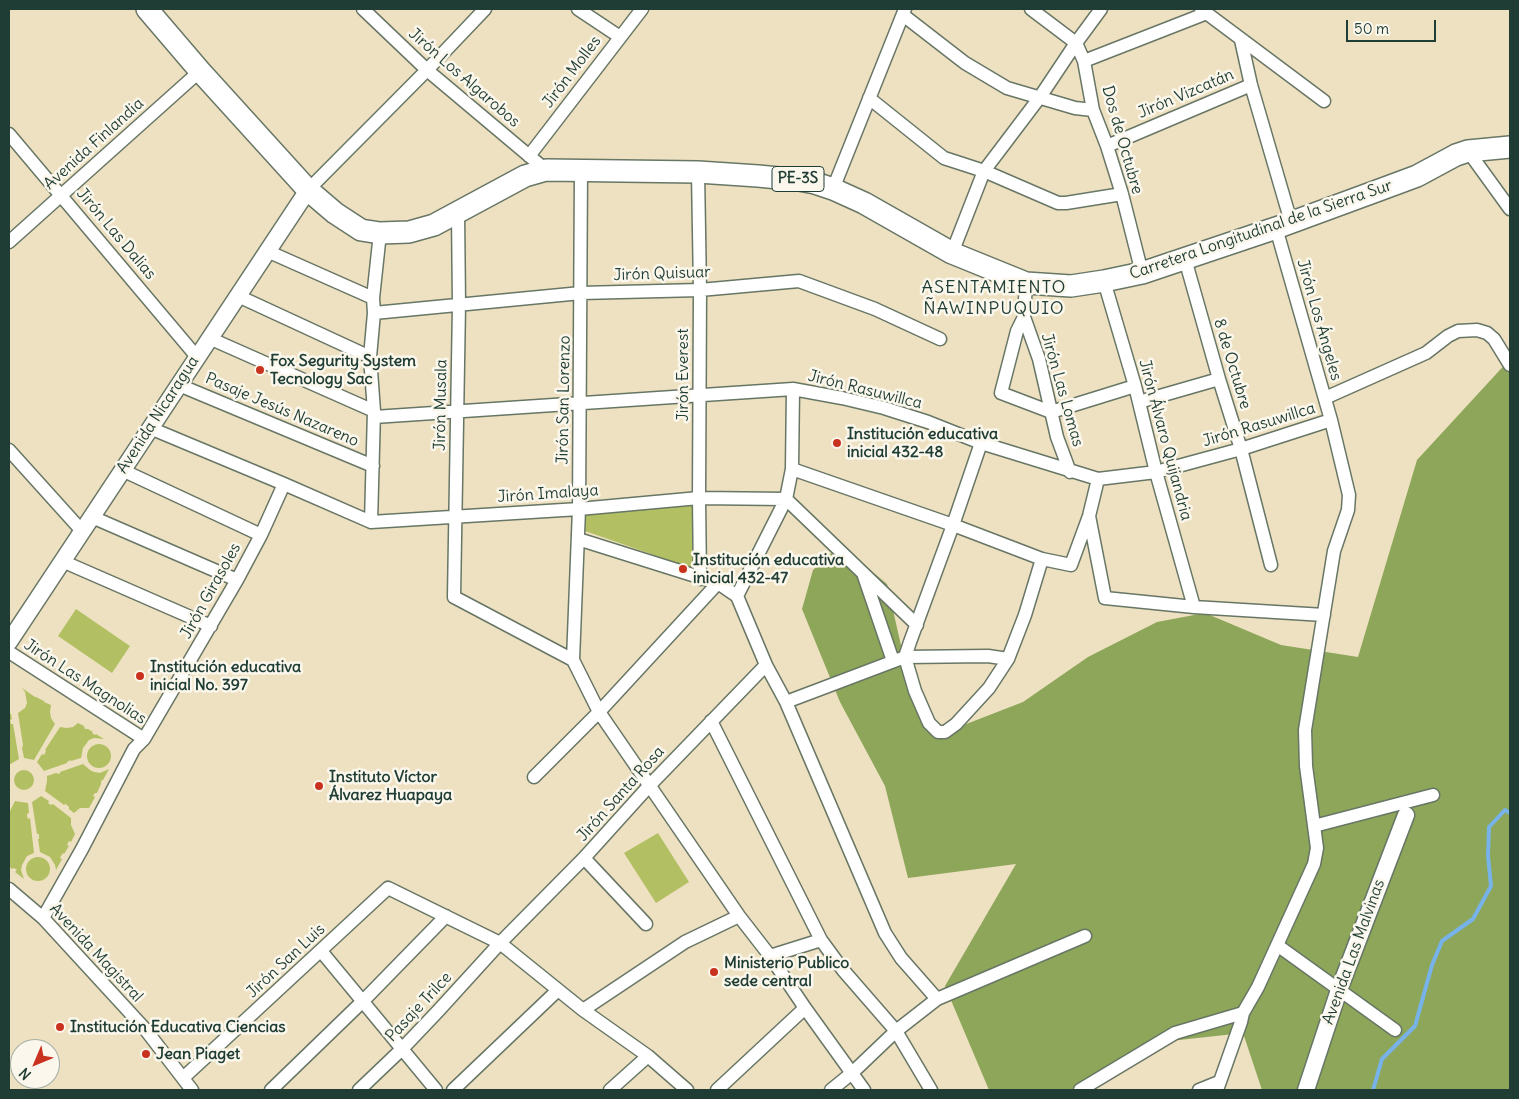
<!DOCTYPE html>
<meta charset="utf-8">
<style>
body{margin:0}
#map{position:relative;width:1519px;height:1099px;overflow:hidden;background:#eee1c1;font-family:Delius,sans-serif}
canvas{display:block}
.frame{position:absolute;inset:0;border:10px solid #1f3d34;pointer-events:none}
.north{position:absolute;left:10px;top:1039px;width:50px;height:50px;box-sizing:border-box;background:#fbf7ec;border:1px solid #a3ada2;border-radius:50%;rotate:225deg;font-size:14px;font-weight:700;line-height:20px;text-align:center;color:#1f3d34}
.north::after{content:'';display:block;margin:auto;width:18px;height:22px;background:#c8321e;clip-path:polygon(50% 0,100% 100%,50% 72%,0 100%)}
.scale{position:absolute;left:1346px;top:20px;width:90px;height:22px;box-sizing:border-box;border:2px solid #1f3d34;border-top:0;padding-left:6px;font-size:15px;line-height:18px;white-space:nowrap;color:#1f3d34;-webkit-text-stroke:4px #fbf7ec;paint-order:stroke}
</style>
<div id="map">
<canvas width="1519" height="1099"></canvas>
<div class="frame"></div>
<div class="north">N</div>
<div class="scale">50 m</div>
</div>
<script>
const g = document.querySelector('canvas').getContext('2d');
g.lineJoin = 'round';
function paint(path, color) { g.fillStyle = color; g.fill(path, 'evenodd'); }
const poly = rows => new Path2D(rows.map(r => 'M' + r).join(''));
function strokePath(path, color, width, dash) { g.strokeStyle = color; g.lineWidth = width; g.lineCap = dash ? 'butt' : 'round'; g.setLineDash(dash || []); g.stroke(path); }
function write(font, color, halo, rows, align = 'center') {
  g.font = font + ' Delius,sans-serif'; g.lineWidth = 5; g.setLineDash([]); g.textBaseline = 'middle'; g.strokeStyle = halo; g.fillStyle = color; for (const [text, x, y, turn = 0] of rows) {
    g.save(); g.translate(x, y); g.rotate((+turn || 0) * Math.PI / 180); g.textAlign = isNaN(turn) ? turn : align; if (halo) g.strokeText(text, 0, 0); g.fillText(text, 0, 0); g.restore();
  }
}
const green = poly([
 [690,504,695,509,694,569,585,531,585,515,591,510],
 [76,609,130,646,112,673,58,636],
 [22,688,35,697,36,697,44,701,44,702,51,705,50,712,51,718,55,724,34,760,24,758,22,748,23,745,18,713,25,708,27,703,25,692],
 [9,713,11,714,12,719,10,720,11,724,13,724,19,759,9,765],
 [78,723,84,726,85,729,88,729,93,732,92,733,95,735,96,734,104,739,94,738,89,740,83,748,81,758,71,761,71,760,67,762,67,763,44,771,37,762,42,754,44,755,46,751,45,750,60,727,67,728,73,727],
 '87 756a12 12 0 1 1 24 0a12 12 0 1 1-24 0Z',
 [83,764,90,770,94,772,100,773,109,769,103,780,102,780,101,782,101,784,97,793,95,793,93,796,95,797,89,808,80,808,74,813,69,809,69,807,67,805,65,804,64,805,45,791,47,781,47,776,56,773,59,774,60,773,60,772],
 '14 780a10 10 0 1 1 20 0a10 10 0 1 1-20 0Z',
 [41,796,49,801,48,803,51,805,53,804,71,818,71,825,75,834,71,842,69,841,67,845,69,846,64,854,63,853,61,856,60,858,62,859,56,870,55,865,50,857,40,852,38,839,39,839,39,834,37,834,32,802],
 [15,801,28,803,29,813,27,814,27,816,28,819,30,818,34,853,27,856,22,865,21,870,24,879,15,872,17,870,14,868,12,869,9,866,9,813],
 [658,833,689,882,656,903,624,853],
 '26 869a12 12 0 1 1 24 0a12 12 0 1 1-24 0Z'
]);
const forest = poly([
 [1510,359,1510,1090,1262,1090,1243,1033,1170,1041,1091,1082,1070,1090,989,1090,945,986,1016,864,908,878,885,786,840,702,802,609,813,570,840,545,887,584,908,676,938,735,1023,702,1088,657,1157,622,1205,613,1281,645,1358,657,1417,460]
]);
const stream = poly([
 [1373,1090,1382,1059,1415,1026,1432,965,1442,941,1473,919,1491,886,1488,856,1489,827,1505,810,1510,813]
]);
const minor = poly([
 [363,9,427,70,546,170],
 [578,9,620,37],
 [1031,9,1076,43,1084,61,1093,110,1107,146,1122,194,1142,273],
 [1201,9,1324,101],
 [903,15,965,63,1007,88,1075,108,1093,110],
 [1241,40,1251,85,1291,222],
 [1084,61,1207,13],
 [869,98,944,158,984,171,1058,203,1066,203,1122,194],
 [9,134,197,357],
 [1107,146,1251,85],
 [1468,151,1510,209],
 [529,156,642,9],
 [698,172,700,290,699,498,700,579],
 [833,189,905,9],
 [308,190,427,70,485,9],
 [458,213,459,305,454,597,573,660,599,712,739,916,770,956,805,1008,864,1090],
 [9,242,200,71],
 [267,251,373,298],
 [952,253,984,171,1040,97,1076,43,1101,9],
 [1185,259,1219,379,1241,449,1271,565],
 [1104,281,1135,386,1156,472,1194,607],
 [1026,283,1024,317,1017,331,1001,393,1051,412,1135,386],
 [238,296,370,357],
 [374,313,581,293,700,290,799,281,875,309,940,339],
 [1024,317,1039,359,1057,437,1070,472],
 [209,338,374,411],
 [179,385,373,466],
 [1325,398,1426,353,1448,336,1458,331,1477,330,1487,333,1494,339,1510,365],
 [1139,402,1219,379],
 [374,417,793,389,842,398,884,408,928,422,981,443,1098,479,1156,472,1241,449,1331,420],
 [150,428,284,484,371,522,579,509,699,498,786,499,917,625],
 [9,450,82,531],
 [792,469,953,525,1042,559,1071,565,1089,516,1098,479],
 [122,470,261,535],
 [1089,516,1105,598,1194,607,1324,615],
 [92,517,237,580],
 [371,522,374,411,370,357,374,313,373,298,380,233],
 [578,539,718,583,737,596,766,665,786,702,885,933,901,958,937,999],
 [62,561,211,626],
 [864,576,893,661],
 [737,596,786,499,792,469,793,389],
 [9,652,144,739],
 [1008,659,988,656,905,657,915,691,929,723,938,732,945,732,956,724,989,688,1008,659,1025,615,1042,559],
 [573,660,579,509,581,170],
 [786,702,905,657,910,642,953,525,981,443],
 [711,721,821,940,843,970,896,1031,931,1090],
 [534,777,599,712,718,583],
 [1314,826,1433,795],
 [584,858,646,924],
 [9,889,43,918,145,1029,192,1090],
 [43,918,82,849,134,749,144,739,237,580,261,535,284,484],
 [1277,945,1395,1030],
 [321,951,436,1090],
 [770,956,821,940],
 [583,1010,685,942,739,916],
 [183,1078,388,888,500,943,583,1010,648,1056,687,1090],
 [271,1090,363,1001,446,916],
 [359,1090,402,1049,439,1010,500,943,584,858,649,786,766,665],
 [453,1090,558,990],
 [610,1090,648,1056],
 [717,1090,805,1008],
 [831,1090,852,1073,896,1031,937,999,1085,936],
 [1080,1090,1175,1033,1243,1013],
 [1199,1090,1219,1082],
 [1217,1090,1241,1022,1243,1013,1258,987,1314,864,1317,848,1306,766,1305,730,1334,551,1348,510,1349,495,1331,420,1276,228]
]);
const tertiary = poly([
 [9,642,308,190],
 [1306,1090,1339,990,1406,815]
]);
const trunk = poly([
 [147,9,200,71,308,190,335,213,361,230,380,233,409,232,434,225,525,176,546,170,698,172,758,176,799,180,815,183,833,189,864,203,952,253,1026,283,1071,286,1104,281,1142,273,1276,228,1382,189,1417,176,1456,155,1468,151,1510,147]
]);
const markers = [
 [260,370,5,"#c8321e"],
 [837,443,5,"#c8321e"],
 [683,569,5,"#c8321e"],
 [140,676,5,"#c8321e"],
 [319,786,5,"#c8321e"],
 [714,972,5,"#c8321e"],
 [60,1027,5,"#c8321e"],
 [146,1054,5,"#c8321e"]
];
const shields = [
 [798,179,52]
];
const shieldNames = [
 ["PE-3S",798,179]
];
const streetNames = [
 ["Jirón Molles",572,72,-53],
 ["Jirón Los Algarobos",464,78,41],
 ["Jirón Vizcatán",1186,94,-23],
 ["Dos de Octubre",1122,140,74],
 ["Avenida Finlandia",94,144,-42],
 ["Carretera Longitudinal de la Sierra Sur",1261,230,-19],
 ["Jirón Las Dalias",116,234,50],
 ["Jirón Quisuar",662,274,-2],
 ["Jirón Los Ángeles",1319,320,74],
 ["8 de Octubre",1232,364,73],
 ["Jirón Everest",683,375,-90],
 ["Jirón Rasuwillca",865,390,14],
 ["Jirón Las Lomas",1062,390,74],
 ["Jirón San Lorenzo",564,400,-89],
 ["Jirón Musala",441,405,-89],
 ["Pasaje Jesús Nazareno",282,410,23],
 ["Avenida Nicaragua",158,415,-57],
 ["Jirón Rasuwillca",1259,425,-17],
 ["Jirón Álvaro Quijandria",1165,440,75],
 ["Jirón Imalaya",548,494,-4],
 ["Jirón Girasoles",211,591,-61],
 ["Jirón Las Magnolias",85,682,33],
 ["Jirón Santa Rosa",621,794,-48],
 ["Avenida Las Malvinas",1354,952,-70],
 ["Avenida Magistral",96,953,47],
 ["Jirón San Luis",286,961,-43],
 ["Pasaje Trilce",419,1007,-47]
];
const poiNames = [
 ["Fox Segurity System",270,361],
 ["Tecnology Sac",270,379],
 ["Institución educativa",847,434],
 ["inicial 432-48",847,452],
 ["Institución educativa",693,560],
 ["inicial 432-47",693,578],
 ["Institución educativa",150,667],
 ["inicial No. 397",150,685],
 ["Instituto Víctor",329,777],
 ["Álvarez Huapaya",329,795],
 ["Ministerio Publico",724,963],
 ["sede central",724,981],
 ["Institución Educativa Ciencias",70,1027],
 ["Jean Piaget",156,1054]
];
const neighbourhoodNames = [
 ["ASENTAMIENTO",994,288],
 ["ÑAWINPUQUIO",994,309]
];
paint(green, '#b2c063');
paint(forest, '#8da659');
strokePath(stream, '#77b3e9', 4);
strokePath(minor, '#677665', 15);
strokePath(tertiary, '#677665', 19);
strokePath(trunk, '#677665', 24);
strokePath(minor, '#fff', 12);
strokePath(tertiary, '#fff', 16);
strokePath(trunk, '#fff', 21);
for (const [x, y, r, color] of markers) { const dot = new Path2D(); dot.arc(x, y, r, 0, 2 * Math.PI); g.fillStyle = color; g.fill(dot); strokePath(dot, '#fbf7ec', 2); }
for (const [x, y, w] of shields) { const box = new Path2D(); box.roundRect(x - w / 2, y - 12.5, w, 25, 4); g.fillStyle = '#fbf7ec'; g.fill(box); strokePath(box, '#1f3d34', 1); }
write('bold 15px', '#1f3d34', null, shieldNames);
write('16px', '#1f3d34', '#fbf7ec', streetNames);
write('bold 16px', '#1f3d34', '#fbf7ec', poiNames, 'left');
g.letterSpacing = '1px';
write('18px', '#1f3d34', '#fbf7ec', neighbourhoodNames);
g.letterSpacing = '0px';
</script>
